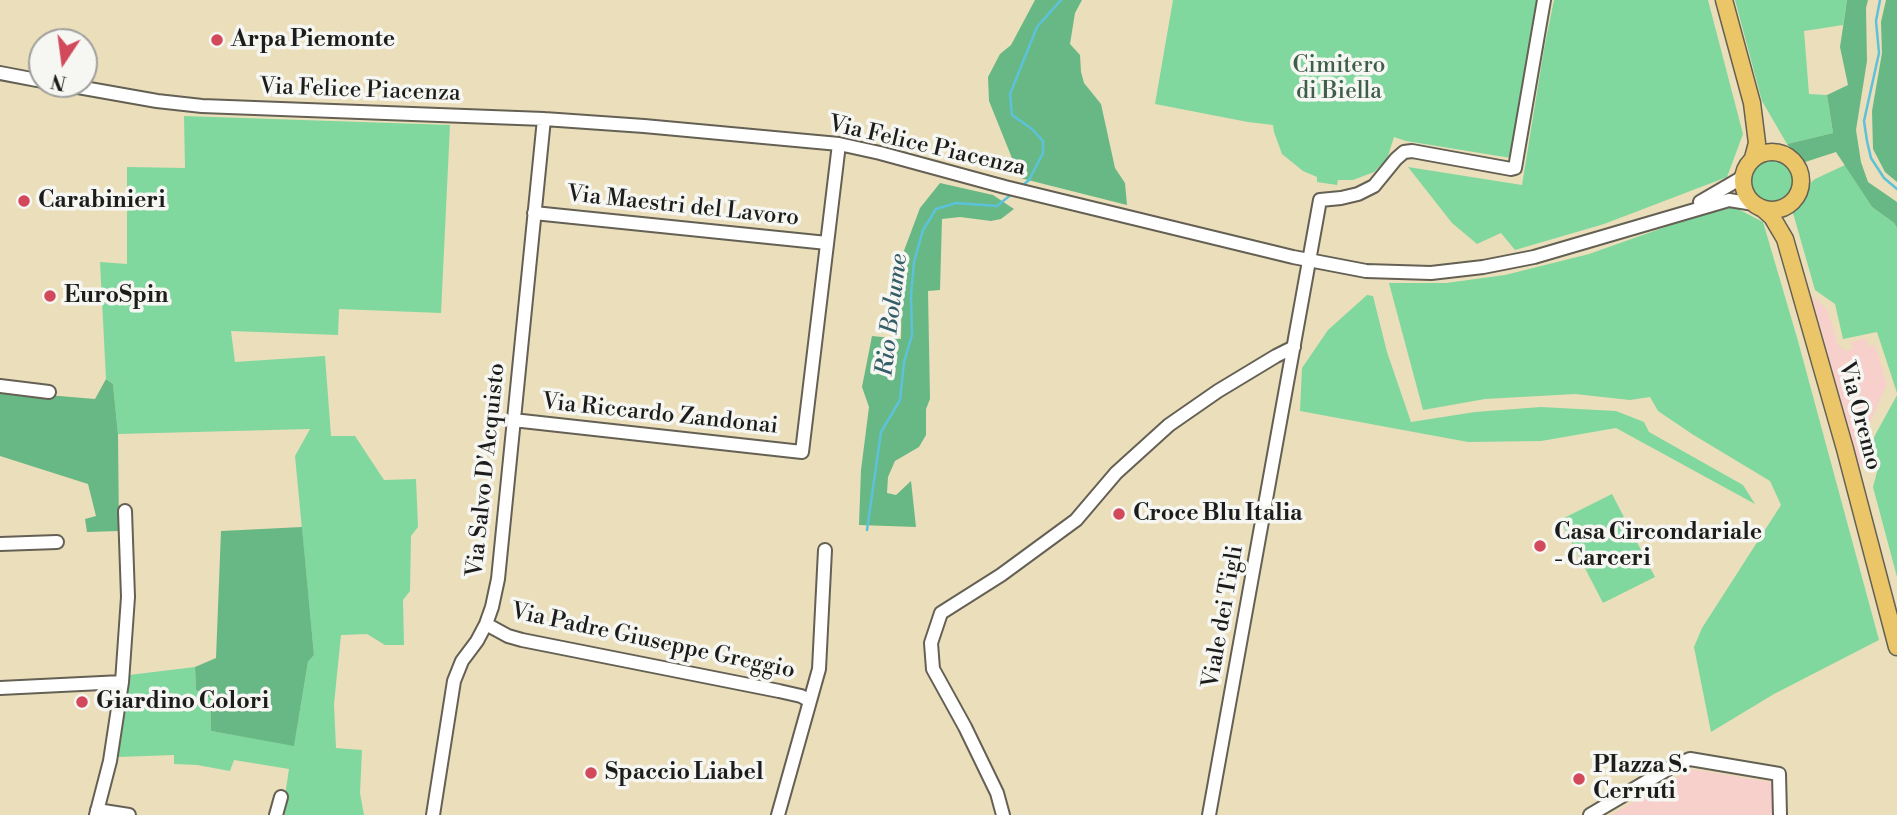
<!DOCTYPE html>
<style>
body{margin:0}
#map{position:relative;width:1897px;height:815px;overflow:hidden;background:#ebdebb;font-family:"Libre Bodoni",serif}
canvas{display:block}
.north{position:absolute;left:28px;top:28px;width:70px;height:70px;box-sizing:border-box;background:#f6f6f2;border:2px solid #9f9f9c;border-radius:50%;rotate:193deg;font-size:19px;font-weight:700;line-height:28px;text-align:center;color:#1c1c1c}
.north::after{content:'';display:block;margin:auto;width:24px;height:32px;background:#d1495b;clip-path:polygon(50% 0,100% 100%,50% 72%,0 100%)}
</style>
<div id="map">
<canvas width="1897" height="815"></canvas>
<div class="north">N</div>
</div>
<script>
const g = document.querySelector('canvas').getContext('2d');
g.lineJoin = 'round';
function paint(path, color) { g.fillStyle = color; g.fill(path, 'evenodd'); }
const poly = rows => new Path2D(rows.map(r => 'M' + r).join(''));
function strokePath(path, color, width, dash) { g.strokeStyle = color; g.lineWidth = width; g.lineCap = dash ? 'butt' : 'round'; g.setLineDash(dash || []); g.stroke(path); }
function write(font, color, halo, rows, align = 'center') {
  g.font = font + ' "Libre Bodoni",serif'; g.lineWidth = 7; g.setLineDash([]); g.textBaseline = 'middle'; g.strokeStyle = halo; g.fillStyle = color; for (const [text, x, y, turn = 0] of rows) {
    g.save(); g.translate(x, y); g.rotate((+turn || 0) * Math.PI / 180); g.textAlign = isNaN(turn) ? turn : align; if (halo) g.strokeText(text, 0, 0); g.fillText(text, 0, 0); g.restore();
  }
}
const built = poly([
 [1812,296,1827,309,1838,345,1846,351,1853,349,1851,342,1866,338,1869,346,1875,345,1887,384,1871,421,1865,426,1862,436,1869,460,1856,469,1808,300],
 [1691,769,1772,782,1773,815,1611,815]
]);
const green = poly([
 [1173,0,1538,0,1511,158,1406,141,1394,137,1387,159,1374,172,1353,180,1338,180,1337,185,1317,182,1317,177,1303,171,1282,154,1274,132,1273,125,1248,122,1155,104],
 [1554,0,1708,0,1743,134,1727,177,1604,224,1515,250,1501,233,1477,244,1452,223,1408,167,1522,185,1544,49],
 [1735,0,1847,0,1843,25,1804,31,1809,94,1827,95,1833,133,1787,144,1762,101],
 [184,116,450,125,441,313,339,309,338,335,231,331,235,362,325,356,331,436,355,436,384,480,416,479,418,527,411,536,410,591,403,600,404,645,385,645,367,634,341,635,334,704,336,748,362,750,360,793,364,815,282,815,289,769,234,760,230,771,197,765,174,764,174,755,118,757,129,675,195,667,196,690,210,698,211,731,294,745,308,662,314,655,295,456,310,429,118,434,113,384,106,379,100,262,127,264,127,167,185,168],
 '1748 181a24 24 0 1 1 48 0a24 24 0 1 1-48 0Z',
 [1845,165,1872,207,1894,223,1897,228,1897,393,1877,332,1843,339,1835,304,1815,290,1793,213,1807,186,1815,179],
 [1734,207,1763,222,1798,341,1879,640,1774,694,1711,732,1694,647,1702,628,1781,505,1770,481,1692,434,1658,411,1650,397,1630,400,1575,394,1485,399,1423,410,1389,283,1446,283,1505,275,1589,254,1685,220],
 [1367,295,1373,296,1387,352,1411,422,1475,412,1541,407,1616,411,1644,422,1649,432,1743,485,1755,504,1616,428,1541,441,1468,442,1300,411,1302,368,1328,330],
 [1897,395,1897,577,1873,487,1879,464,1873,439],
 [1612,494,1655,577,1603,603,1560,520]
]);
const forest = poly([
 [1035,0,1082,0,1075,13,1070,44,1080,55,1081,72,1084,83,1101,104,1115,168,1125,183,1127,205,1020,178,989,101,988,77,1000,54,1011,45],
 [1847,0,1868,0,1866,8,1867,61,1856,130,1861,162,1868,182,1897,202,1897,228,1894,223,1872,207,1836,152,1802,163,1787,144,1833,133,1827,95,1848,85,1840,47],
 [1886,0,1897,0,1897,182,1885,172,1873,149,1872,111,1882,53,1881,22],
 [940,183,993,195,1014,209,1001,219,991,221,960,217,942,219,940,290,928,291,930,399,926,409,926,435,919,447,895,461,888,477,887,493,896,495,911,481,916,527,859,525,861,470,869,407,862,387,872,336,901,339,902,256,920,208],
 [106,379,113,384,118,434,119,531,87,532,85,519,96,516,88,484,0,456,0,391,95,399],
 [302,527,314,655,308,662,294,746,211,731,210,698,196,690,195,667,216,658,221,531]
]);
const stream = poly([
 [1880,0,1876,21,1879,53,1864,121,1867,141,1871,158,1884,178,1897,189],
 [1021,187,1029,180,1043,153,1043,141,1032,129,1012,115,1010,94,1037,27,1061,0],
 [867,530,881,432,900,400,904,362,912,335,911,295,914,262,923,230,936,209,956,203,997,206,1013,193]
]);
const minor = poly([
 [0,73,42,81],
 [61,84,157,101,202,106,544,119,644,126,839,144,880,153,1005,187,1293,257,1366,271,1431,273,1483,267,1534,257,1729,200,1754,204],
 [1700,202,1743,177],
 [534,213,827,243],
 [0,386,49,392],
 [513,420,802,452,839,144],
 [0,544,57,542],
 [486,624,508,636,522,640,779,691,801,696,810,701],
 [0,688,122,682],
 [97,810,129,815],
 [96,815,110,761,122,682,128,597,125,511],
 [276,815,281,797],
 [433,815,454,681,462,661,477,641,486,624,492,607,498,579,544,119],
 [778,815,819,669,825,550],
 [1003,815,997,793,965,727,933,669,931,643,941,613,1001,575,1076,520,1116,473,1169,425,1218,391,1276,356,1294,347],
 [1209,815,1320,200,1341,198,1358,194,1374,186,1396,159,1404,152,1412,151,1511,169,1515,168,1544,0],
 [1590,815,1673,766,1690,759,1779,774,1780,815]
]);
const major = poly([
 [1724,0,1752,103,1757,143,1753,158],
 '1743 181a29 29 0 1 1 58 0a29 29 0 1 1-58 0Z',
 [1762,208,1772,217,1785,239,1845,449,1897,647]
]);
const markers = [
 [217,40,7,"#d1495b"],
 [24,201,7,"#d1495b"],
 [50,296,7,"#d1495b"],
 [1119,514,7,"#d1495b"],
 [1540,546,7,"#d1495b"],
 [82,702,7,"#d1495b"],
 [591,773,7,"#d1495b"],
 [1579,779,7,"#d1495b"]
];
const poiNames = [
 ["Arpa Piemonte",231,40],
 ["Carabinieri",38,201],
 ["EuroSpin",64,296],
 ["Croce Blu Italia",1133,514],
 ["Casa Circondariale",1554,533],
 ["- Carceri",1554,559],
 ["Giardino Colori",96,702],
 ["PIazza S.",1593,766],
 ["Cerruti",1593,792],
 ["Spaccio Liabel",605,773]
];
const parkNames = [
 ["Cimitero",1339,66],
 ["di Biella",1339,92]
];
const streetNames = [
 ["Via Felice Piacenza",360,91,2],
 ["Via Felice Piacenza",927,147,13],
 ["Via Maestri del Lavoro",683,207,6],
 ["Via Riccardo Zandonai",660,415,6],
 ["Via Oremo",1859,416,75],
 ["Via Salvo D'Acquisto",487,470,-84],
 ["Viale dei Tigli",1224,617,-80],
 ["Via Padre Giuseppe Greggio",653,642,12]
];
const waterNames = [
 ["Rio Bolume",893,315,-83]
];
paint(built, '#f7d0cb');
paint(green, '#80d89e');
paint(forest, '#68b885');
strokePath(stream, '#5cc2d9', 2.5);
strokePath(minor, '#646054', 16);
strokePath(major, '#646054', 19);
strokePath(minor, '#fff', 12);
strokePath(major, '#ebc669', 16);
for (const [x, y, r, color] of markers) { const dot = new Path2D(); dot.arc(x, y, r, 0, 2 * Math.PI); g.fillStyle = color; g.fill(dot); strokePath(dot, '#f6f6f2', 2.5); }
write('bold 23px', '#1c1c1c', '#f6f6f2', poiNames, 'left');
write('23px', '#3f5e4a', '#f6f6f2', parkNames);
write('23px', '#1c1c1c', '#f6f6f2', streetNames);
write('italic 24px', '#365e68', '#f6f6f2', waterNames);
</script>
